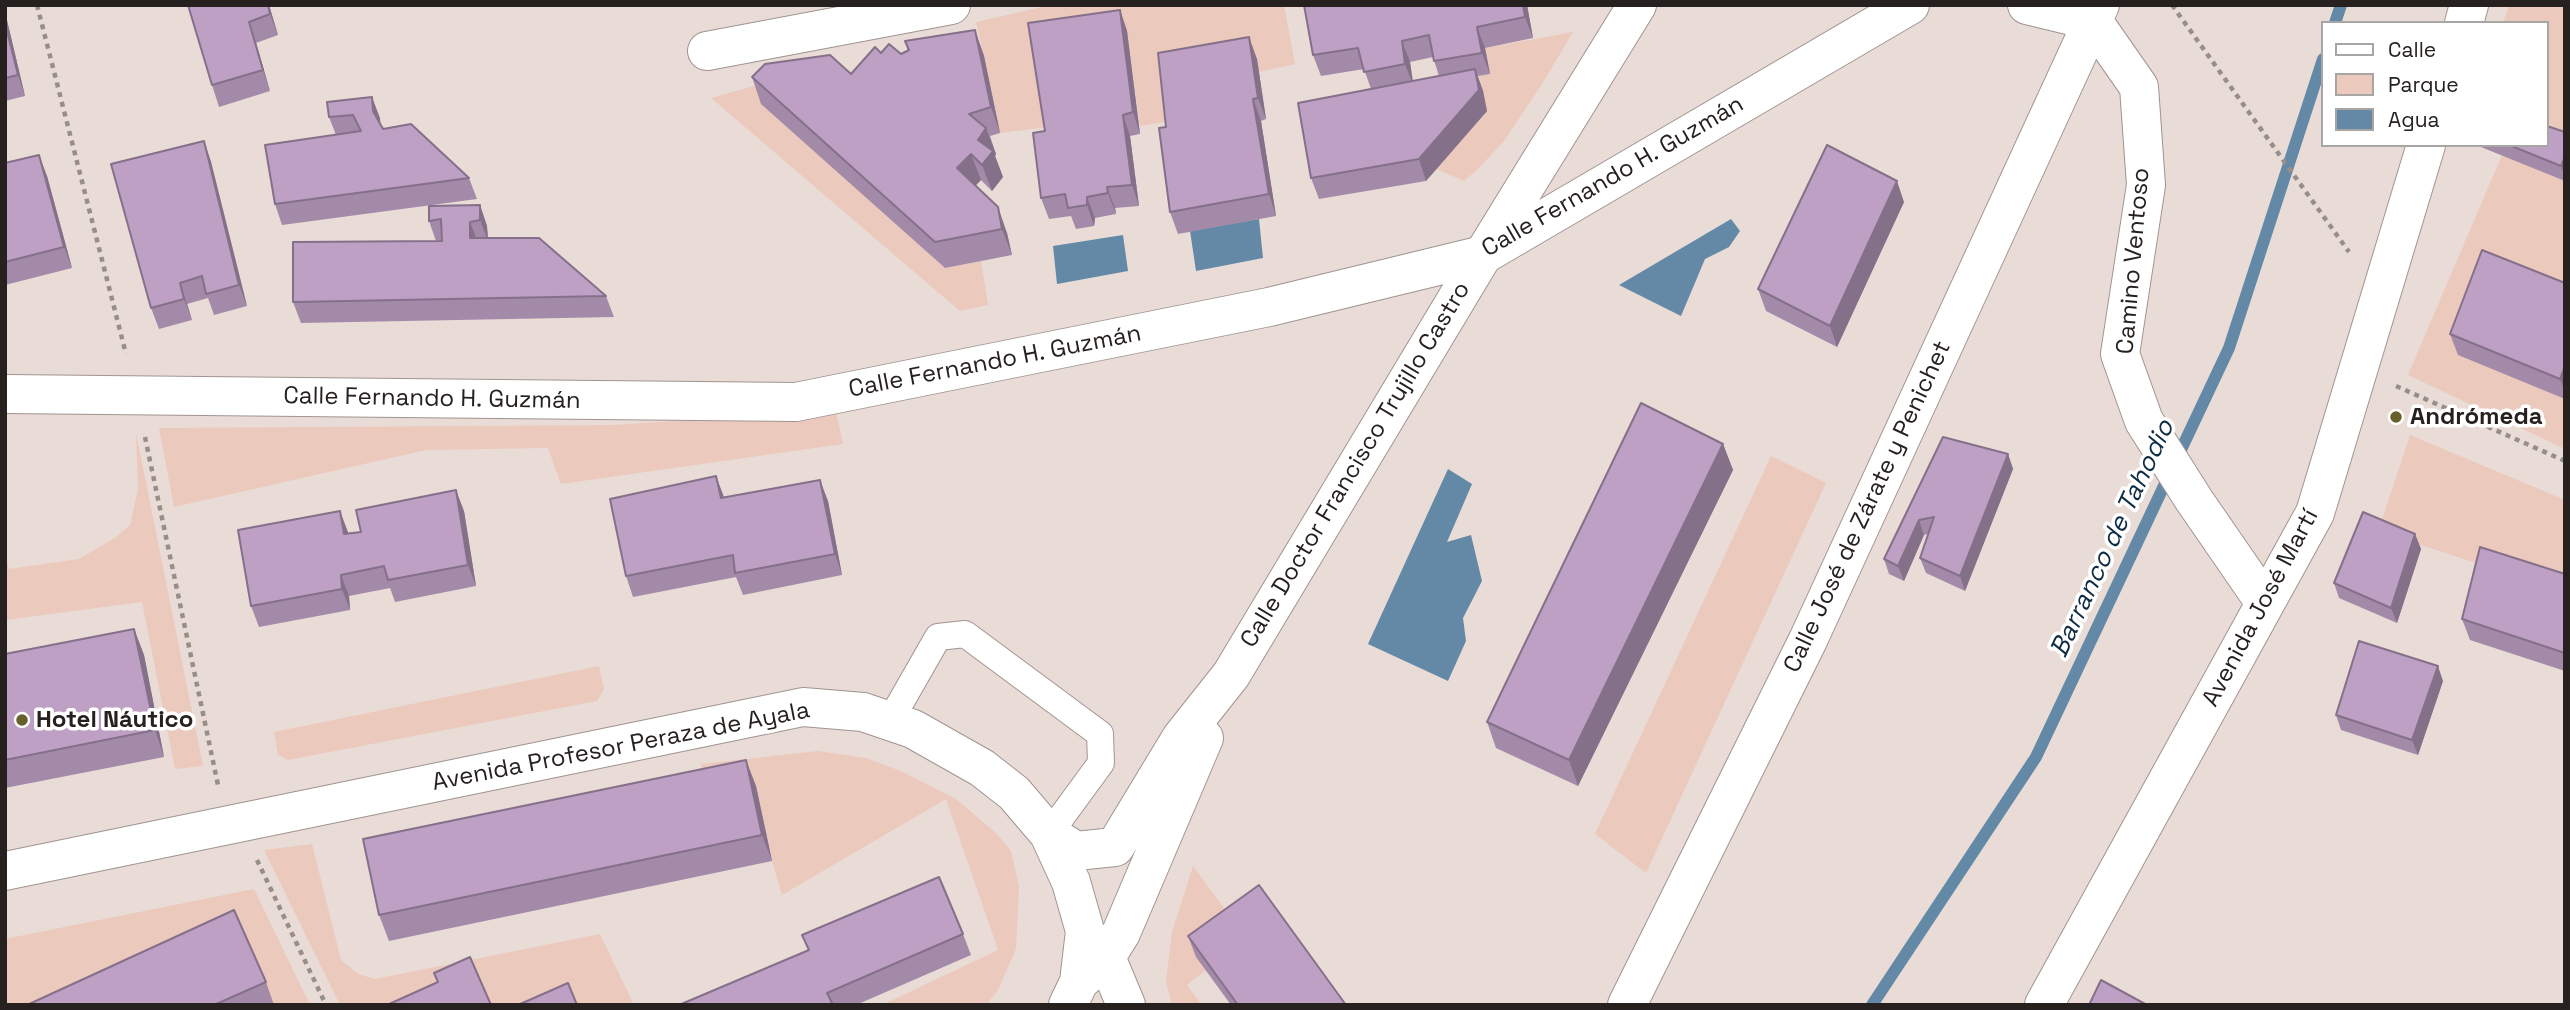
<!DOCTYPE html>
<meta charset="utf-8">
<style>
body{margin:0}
#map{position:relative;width:2570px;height:1010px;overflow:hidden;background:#e9dcd7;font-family:"Space Grotesk",sans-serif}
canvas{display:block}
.frame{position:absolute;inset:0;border:7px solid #26211f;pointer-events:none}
.legend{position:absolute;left:2321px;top:21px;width:228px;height:126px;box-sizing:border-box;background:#fff;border:2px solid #a8a6a5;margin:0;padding:9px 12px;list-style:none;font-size:21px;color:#26211f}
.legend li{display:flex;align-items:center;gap:14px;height:35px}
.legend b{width:35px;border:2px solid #a8a6a5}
</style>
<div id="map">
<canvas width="2570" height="1010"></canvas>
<div class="frame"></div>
<ul class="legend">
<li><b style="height:9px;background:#fff"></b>Calle</li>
<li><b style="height:19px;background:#ebc9bc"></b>Parque</li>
<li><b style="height:19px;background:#6389a7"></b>Agua</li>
</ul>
</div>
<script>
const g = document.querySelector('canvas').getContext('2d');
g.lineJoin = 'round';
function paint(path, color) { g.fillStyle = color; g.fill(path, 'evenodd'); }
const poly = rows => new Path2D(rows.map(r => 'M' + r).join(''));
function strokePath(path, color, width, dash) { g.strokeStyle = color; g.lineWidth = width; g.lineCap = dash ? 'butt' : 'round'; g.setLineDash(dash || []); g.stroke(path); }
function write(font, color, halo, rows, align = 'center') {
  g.font = font + ' "Space Grotesk",sans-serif'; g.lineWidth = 7; g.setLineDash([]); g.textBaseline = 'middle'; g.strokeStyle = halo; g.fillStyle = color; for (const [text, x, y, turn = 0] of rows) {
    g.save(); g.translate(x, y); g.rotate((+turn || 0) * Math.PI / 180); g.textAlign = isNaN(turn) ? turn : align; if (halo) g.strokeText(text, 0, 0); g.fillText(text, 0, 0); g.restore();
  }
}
const green = poly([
 [1051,5,1284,5,1295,64,1259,72,1256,59,1171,121,1140,126,1127,31,1048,127,1000,133,976,22],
 [2509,5,2565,5,2565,449,2408,375,2502,155,2547,145,2547,23,2503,23],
 [1573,32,1544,81,1504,141,1478,169,1464,181,1436,169,1487,111,1479,76,1490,74,1485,48],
 [768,82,762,104,945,268,981,261,988,305,960,311,711,98],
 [834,403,843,444,561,484,548,448,426,450,174,507,159,428,613,425,753,416],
 [136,433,203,766,175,769,142,602,5,620,5,552,9,569,79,559,115,538,130,525,138,489],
 [2410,435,2565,500,2565,592,2378,531],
 [1771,456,1826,483,1646,873,1595,834],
 [599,666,604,689,597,701,288,760,278,755,274,732],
 [818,751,866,758,901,771,956,799,996,833,1011,851,1019,887,1016,949,998,990,986,1005,882,1005,998,950,946,799,782,895,772,861,756,786,708,795,701,764],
 [312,844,341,960,358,974,375,979,600,934,634,1005,340,1005,264,850],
 [1193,866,1238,927,1206,970,1187,985,1202,1005,1172,1005,1166,982,1172,932],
 [254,889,310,1005,5,1005,5,939]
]);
const water = poly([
 [1259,219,1263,258,1196,271,1190,231],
 [1731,219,1740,231,1729,247,1705,259,1681,316,1619,285],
 [1123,235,1128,271,1057,284,1053,246],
 [1448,469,1472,484,1447,542,1471,535,1482,581,1463,618,1466,641,1448,681,1368,644]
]);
const stream = poly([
 [2335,23,2341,5],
 [1872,1005,2036,757,2229,348,2323,59]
]);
const path = poly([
 [37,5,126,354],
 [2172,5,2349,252],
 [2396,386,2565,461],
 [145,437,218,785],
 [257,860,326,1005]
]);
const lane = poly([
 [890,721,938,637,965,634,1100,734,1101,763,1049,834]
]);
const street = poly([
 [2027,5,2093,21,2139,87,2146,185,2120,354,2144,421,2194,500,2265,603],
 [2464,23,2469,5],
 [707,51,951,5],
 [5,394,796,402,1269,307,1483,255,1910,5],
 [1049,834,1076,851,1115,847,1181,738,1231,675,1483,255,1637,5],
 [5,871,803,707,863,712,913,729,982,768,1014,793,1049,834,1071,882,1085,931,1079,982,1068,1005],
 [1091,939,1106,957,1126,1005],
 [1079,982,1106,957,1121,933,1204,738],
 [1627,1005,1808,640,2100,5],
 [2044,1005,2315,513,2426,145]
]);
const wall = poly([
 [188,5,269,5,278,35,256,43,270,91,219,107,212,85],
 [1304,5,1527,5,1533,38,1485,48,1490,74,1478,76,1483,91,1487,111,1426,181,1319,199,1311,178,1371,89,1364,69,1321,76,1313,55],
 [1433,57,1439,76,1413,81,1410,62],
 [1120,10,1127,31,1140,134,1130,136,1139,206,1115,208,1116,214,1095,218,1094,226,1076,229,1071,216,1049,219,1041,198,1045,131],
 [5,12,25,96,5,101],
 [975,30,984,56,1000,133,990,136,996,154,995,156,1003,177,992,191,981,180,976,185,1007,233,1012,255,945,268,761,104,752,77,851,74,881,53,901,54,908,51,905,41],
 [1257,59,1266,119,1261,121,1276,216,1178,234,1170,212,1166,127],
 [327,102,380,118,380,124,383,129,469,178,477,199,282,225,275,204,336,135,329,117],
 [2565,132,2565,181,2476,145,2547,145],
 [204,141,211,162,247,306,214,315,208,298,187,304,192,320,159,329,151,308],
 [5,163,47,176,72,268,5,285],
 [1904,202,1837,347,1766,311,1758,289],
 [480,205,487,226,488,238,606,296,614,317,301,323,293,302,436,241,429,221],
 [2565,283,2565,399,2458,355,2450,334],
 [1943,437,2008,454,2013,469,1965,591,1926,573,1920,558,1928,534,1924,535,1904,581,1889,574,1884,559],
 [1723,444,1733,470,1578,786,1496,748,1487,722],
 [724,498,828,501,842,575,743,595,736,577,633,597,626,576],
 [464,511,476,586,395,602,390,588,349,596,350,610,259,627,251,606,348,533,361,532],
 [2415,534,2421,549,2397,623,2339,598,2334,583],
 [2565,574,2565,671,2470,640,2462,619],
 [134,629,144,655,164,757,5,788,5,654],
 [2443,681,2418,755,2341,730,2336,715],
 [756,786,772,861,389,941,379,915],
 [963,934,971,955,856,1005,679,1005,808,950,802,935],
 [1188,936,1346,1005,1231,1005,1196,957],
 [266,982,274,1005,27,1005]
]);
const shadedWall = poly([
 [268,5,269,5,278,35,270,14],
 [1523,5,1527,5,1533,38,1525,17],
 [1120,10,1127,31,1140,134,1133,112],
 [5,12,25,96,18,75,5,23],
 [249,22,256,43,270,91,263,70],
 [1477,27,1485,48,1490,74,1482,53],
 [975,30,984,56,1000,133,991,107],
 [1249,37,1257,59,1266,119,1258,98],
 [1402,41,1410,62,1413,85,1405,64],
 [1475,69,1483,91,1487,111,1426,181,1419,159],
 [372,97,380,118,381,132,373,111],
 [1253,99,1261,121,1276,216,1269,194],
 [1123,115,1130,136,1139,206,1132,185],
 [986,128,996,154,995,156,1003,177,992,191,982,165,978,140],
 [204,141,211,162,247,306,239,285],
 [971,154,981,180,967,194,957,168],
 [39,155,47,176,72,268,64,247],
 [2565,156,2565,177,2561,166],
 [1897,181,1904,202,1837,347,1830,326],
 [1107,187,1115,208,1116,214,1108,193],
 [1087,197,1095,218,1094,226,1087,205],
 [480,205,487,226,488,241,480,220],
 [998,207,1007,233,1012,255,1002,229],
 [470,222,478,243,470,238],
 [180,283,187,304,192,320,184,299],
 [2565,366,2565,392,2560,379],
 [1723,444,1733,470,1578,786,1569,760],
 [2008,454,2013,469,1965,591,1960,576],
 [716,476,724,497,728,519,721,498],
 [820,480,828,501,842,575,835,554],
 [456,490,464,511,476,586,468,565],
 [340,511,348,532,351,555,344,534],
 [1919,520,1924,535,1904,581,1898,566],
 [2415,534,2421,549,2397,623,2391,608],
 [341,575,349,596,350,610,342,589],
 [134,629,144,655,164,757,155,730],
 [2438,666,2443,681,2418,755,2412,740],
 [746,760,756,786,772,861,762,835]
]);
const building = poly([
 [188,5,268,5,270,14,249,22,263,70,212,85,188,5],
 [1304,5,1523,5,1525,17,1477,27,1482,53,1434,61,1429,35,1402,41,1405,64,1364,72,1358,48,1313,55,1304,5],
 [1120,10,1133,112,1123,115,1132,185,1107,187,1108,193,1087,197,1087,205,1068,208,1065,194,1041,198,1033,133,1045,131,1028,23,1120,10],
 [5,23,18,75,5,78,5,23],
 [975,30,991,107,969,114,986,128,978,140,993,151,982,165,971,154,957,168,998,207,1002,229,935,242,752,77,765,64,830,55,851,74,875,47,881,53,889,44,901,54,909,50,905,41,975,30],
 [1249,37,1258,98,1253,99,1269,194,1170,212,1159,128,1166,127,1158,53,1249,37],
 [1475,69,1479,90,1419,159,1311,178,1298,103,1475,69],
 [372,97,373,111,383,129,411,124,469,178,275,204,265,145,361,131,353,115,329,117,327,102,372,97],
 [2547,126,2565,132,2565,156,2561,166,2509,145,2547,145,2547,126],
 [204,141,239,285,206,294,202,276,180,283,184,299,151,308,111,164,204,141],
 [1827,145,1897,181,1830,326,1758,289,1827,145],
 [39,155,64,247,5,262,5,163,39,155],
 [480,205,480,220,470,222,470,238,539,238,606,296,293,302,293,242,442,241,441,219,429,221,429,206,480,205],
 [2482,250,2565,283,2565,366,2560,379,2450,334,2482,250],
 [1641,403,1723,444,1569,760,1487,722,1641,403],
 [1943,437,2008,454,1960,576,1920,558,1934,517,1919,520,1898,566,1884,559,1943,437],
 [716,476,721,498,820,480,835,554,735,573,733,555,626,576,610,499,716,476],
 [456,490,468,565,388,580,384,566,341,575,342,589,251,606,238,530,340,511,344,534,361,532,356,510,456,490],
 [2363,512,2415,534,2391,608,2334,583,2363,512],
 [2480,547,2565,574,2565,653,2462,619,2480,547],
 [134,629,155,730,5,760,5,654,134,629],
 [2359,641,2438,666,2412,740,2336,715,2359,641],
 [746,760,762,835,379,915,363,839,746,760],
 [939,877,963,934,827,993,833,1005,679,1005,809,950,802,935,939,877],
 [1259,885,1346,1005,1238,1005,1188,936,1259,885],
 [234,910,266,982,214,1005,27,1005,234,910],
 [470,957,491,1005,387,1005,438,982,434,973,470,957],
 [2101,980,2147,1005,2089,1005,2101,980],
 [568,983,577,1005,518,1005,568,983]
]);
const markers = [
 [2396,417,7,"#675f2c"],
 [22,720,7,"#675f2c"]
];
const streetNames = [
 ["Calle Fernando H. Guzmán",1613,177,-30],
 ["Camino Ventoso",2134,261,-85],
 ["Calle Fernando H. Guzmán",995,362,-11],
 ["Calle Fernando H. Guzmán",432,399,1],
 ["Calle Doctor Francisco Trujillo Castro",1356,465,-59],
 ["Calle José de Zárate y Penichet",1868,507,-65],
 ["Avenida José Martí",2261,608,-62],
 ["Avenida Profesor Peraza de Ayala",621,747,-11]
];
const poiNames = [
 ["Andrómeda",2410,417],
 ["Hotel Náutico",36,720]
];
const waterNames = [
 ["Barranco de Tahodio",2113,539,-65]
];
paint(green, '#ebc9bc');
paint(water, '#6389a7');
strokePath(stream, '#6389a7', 12);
strokePath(lane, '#a09490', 28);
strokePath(street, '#a09490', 40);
strokePath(path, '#978e8a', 4.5, [5, 5]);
strokePath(lane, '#fff', 26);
strokePath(street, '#fff', 38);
paint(wall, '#a38aa9');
paint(shadedWall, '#85708a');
paint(building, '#bea0c5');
strokePath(building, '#85708a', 2);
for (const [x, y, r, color] of markers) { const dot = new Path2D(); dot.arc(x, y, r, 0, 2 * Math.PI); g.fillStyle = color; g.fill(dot); strokePath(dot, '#fff', 2.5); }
write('24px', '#26211f', '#fff', streetNames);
write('bold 24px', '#26211f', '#fff', poiNames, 'left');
write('italic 26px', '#0e2d44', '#fff', waterNames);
</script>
